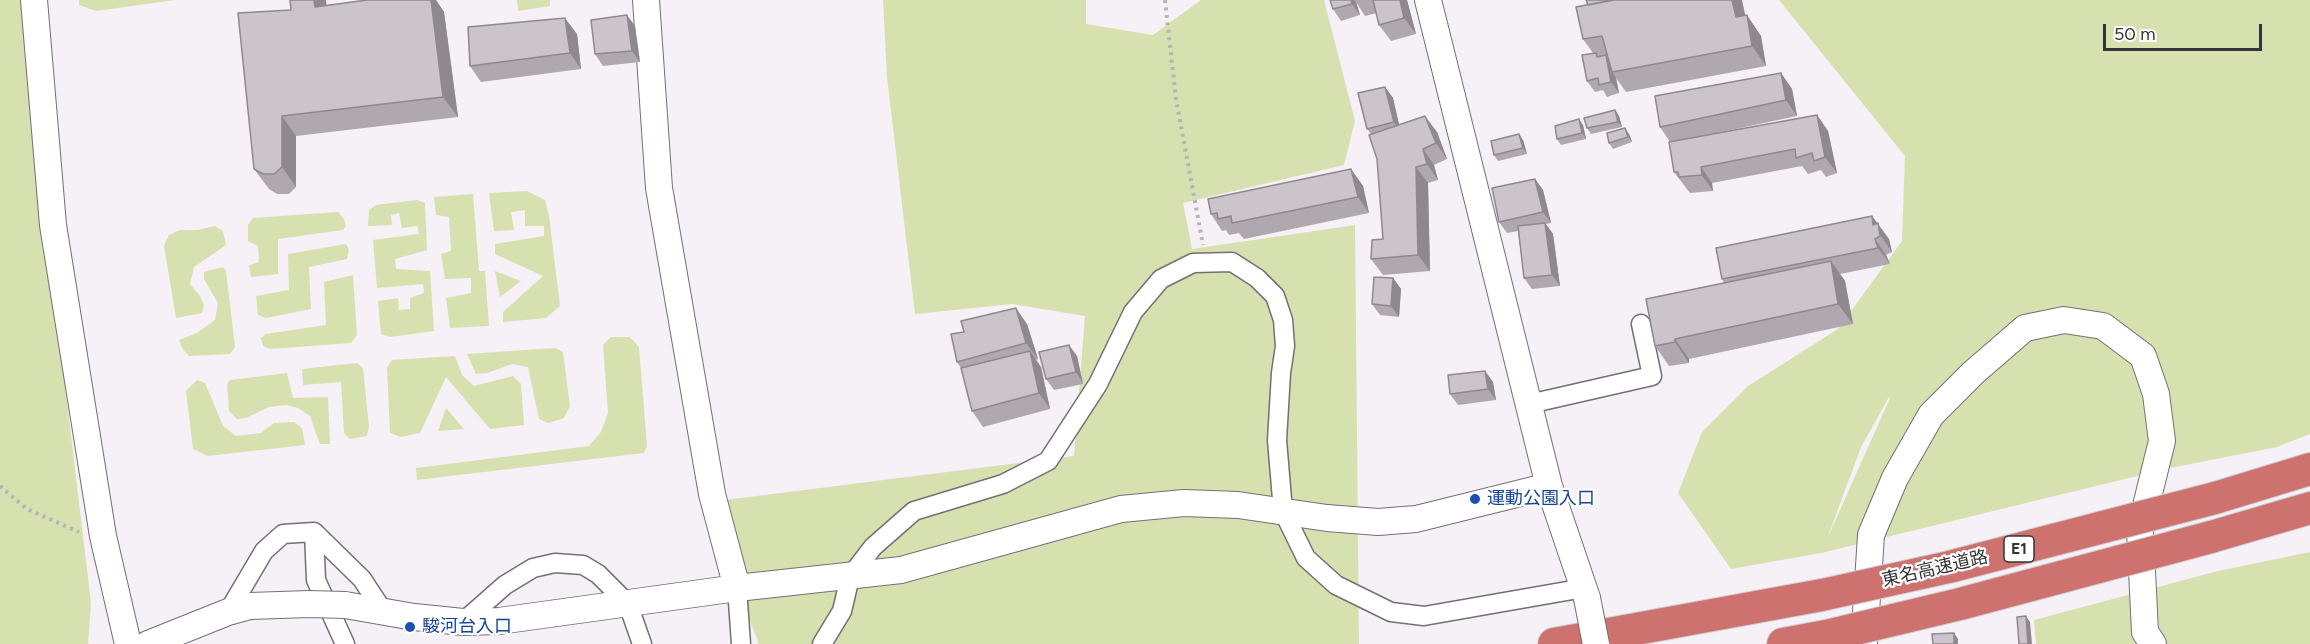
<!DOCTYPE html>
<meta charset="utf-8">
<style>
body{margin:0}
#map{position:relative;width:2310px;height:644px;overflow:hidden;background:#f6f0f7;font-family:Figtree,sans-serif}
canvas{display:block}
.scale{position:absolute;left:2103px;top:24px;width:159px;height:27px;box-sizing:border-box;border:3px solid #363436;border-top:0;padding-left:8px;font-size:18px;line-height:21px;white-space:nowrap;color:#363436;-webkit-text-stroke:4px #fff;paint-order:stroke}
</style>
<div id="map">
<canvas width="2310" height="644"></canvas>
<div class="scale">50 m</div>
</div>
<script>
const g = document.querySelector('canvas').getContext('2d');
g.lineJoin = 'round';
function paint(path, color) { g.fillStyle = color; g.fill(path, 'evenodd'); }
const poly = rows => new Path2D(rows.map(r => 'M' + r).join(''));
function strokePath(path, color, width, dash) { g.strokeStyle = color; g.lineWidth = width; g.lineCap = dash ? 'butt' : 'round'; g.setLineDash(dash || []); g.stroke(path); }
function write(font, color, halo, rows, align = 'center') {
  g.font = font + ' Figtree,"Noto Sans JP",sans-serif'; g.lineWidth = 4.5; g.setLineDash([]); g.textBaseline = 'middle'; g.strokeStyle = halo; g.fillStyle = color; for (const [text, x, y, turn = 0] of rows) {
    g.save(); g.translate(x, y); g.rotate((+turn || 0) * Math.PI / 180); g.textAlign = isNaN(turn) ? turn : align; if (halo) g.strokeText(text, 0, 0); g.fillText(text, 0, 0); g.restore();
  }
}
const green = poly([
 [0,0,35,0,53,284,91,603,88,644,0,644],
 [79,0,175,0,96,11,79,5],
 [517,0,550,0,550,6,518,11],
 [883,0,1086,0,1086,24,1153,35,1201,0,1324,0,1355,121,1344,165,1183,203,1192,249,1355,225,1359,644,759,644,737,588,717,501,1074,456,1085,316,1012,304,915,314,887,77],
 [1779,0,2310,0,2310,434,2277,447,2170,468,1821,553,1731,569,1678,493,1702,432,1748,386,1838,329,1902,241,1905,156],
 [1889,397,1890,398,1827,539,1861,447],
 [527,191,545,200,549,216,560,306,546,318,503,322,503,312,543,276,495,254,495,244,544,236,544,226,525,226,525,210,511,212,514,230,494,231,489,193],
 [473,194,479,271,485,271,489,326,450,328,446,298,471,293,471,278,445,279,441,254,451,251,449,217,436,215,434,197],
 [417,200,425,203,427,250,395,259,396,269,430,271,434,331,390,337,381,334,378,301,398,298,399,310,410,309,410,298,424,293,423,284,377,288,373,240,419,234,417,226,402,228,399,213,391,215,392,225,368,226,369,210,376,205],
 [338,212,344,219,346,226,343,230,278,239,278,274,251,277,249,265,259,262,258,246,248,241,248,225,253,218],
 [215,226,223,231,226,245,194,267,190,284,200,296,204,305,202,313,176,318,164,246,169,235,180,230,197,230],
 [346,244,349,250,347,259,309,267,311,309,266,318,258,315,256,296,289,290,288,254],
 [223,267,226,271,235,347,230,354,189,356,182,348,179,340,197,333,215,320,218,303,204,279,204,272],
 [495,271,521,281,500,297],
 [353,275,357,335,351,343,270,349,263,346,261,338,266,334,326,325,324,282],
 [611,337,630,337,639,347,647,446,644,453,417,480,416,468,589,446,601,432,608,413,603,345],
 [555,348,563,352,570,406,564,418,548,423,539,419,528,367,512,364,487,373,476,374,467,354],
 [455,356,462,375,474,386,513,376,521,384,524,425,490,429,446,377,420,433,401,437,390,433,387,368,392,360],
 [357,363,363,368,369,427,367,436,350,439,344,433,341,382,303,385,302,369],
 [287,373,293,398,328,397,330,444,320,444,310,416,298,408,286,405,269,407,246,418,237,419,229,411,227,384,230,380],
 [197,380,205,383,223,426,236,436,261,433,274,423,294,422,302,428,305,445,208,456,193,449,186,391],
 [446,408,464,429,438,431],
 [2310,552,2310,644,2036,644,2034,620,2218,571]
]);
const path = poly([
 [1165,0,1176,99,1203,245],
 [0,486,27,509,79,532]
]);
const street = poly([
 [1529,404,1652,376,1641,324],
 [314,532,316,580,345,644],
 [737,588,741,644],
 [228,612,264,551,283,534,314,532,362,579,383,611],
 [463,622,505,585,533,568,555,563,583,565,598,574,628,604,642,644],
 [822,644,842,611,850,577,873,547,914,511,1003,484,1048,461,1098,384,1133,312,1161,279,1193,263,1232,262,1257,278,1275,296,1283,320,1285,346,1281,373,1277,440,1283,511,1306,558,1336,585,1391,612,1424,616,1584,588]
]);
const secondary = poly([
 [34,0,53,225,103,536,128,644],
 [646,0,659,188,712,494,737,588],
 [1428,0,1549,486,1587,598],
 [345,605,414,617,463,622,499,621,737,588,901,570,1121,509,1184,503,1238,505,1327,518,1378,522,1416,519,1549,486],
 [148,644,228,612,250,606],
 [1864,644,1871,535,1895,478,1931,415,1973,373,2025,328,2064,320,2103,326,2143,356,2156,394,2162,441,2140,530,2145,632,2153,644]
]);
const highway = poly([
 [2215,498,2310,469],
 [2211,537,2310,508],
 [1554,644,1822,595],
 [1783,644,1826,636]
]);
const secondaryBridge = poly([
 [1587,598,1596,644],
 [250,606,309,604,345,605]
]);
const highwayBridge = poly([
 [1822,595,1949,567,2215,498],
 [1826,636,1960,604,2211,537]
]);
const wall = poly([
 [367,0,436,0,444,12,458,117,296,136,296,187,289,194,277,194,269,189,254,169,327,5],
 [1330,0,1407,0,1416,34,1391,41,1379,25,1377,13,1365,16,1356,2,1360,15,1341,21,1333,9],
 [1587,5,1745,15,1761,36,1766,66,1626,92,1616,78,1619,93,1607,97,1603,90,1595,92,1587,81,1593,53,1583,39],
 [635,26,640,62,603,66,595,54],
 [577,34,581,69,481,82,470,66],
 [1781,73,1792,89,1797,116,1712,134,1817,115,1828,131,1837,173,1826,177,1821,170,1808,174,1802,166,1712,183,1713,191,1690,193,1674,172,1670,142,1660,127],
 [1385,87,1393,98,1399,125,1437,132,1447,159,1434,165,1438,180,1428,183,1430,271,1383,275,1371,259,1383,239,1377,159,1371,134,1367,129],
 [1615,110,1619,116,1622,127,1591,134,1587,128],
 [1583,125,1586,139,1561,145,1557,139],
 [1629,134,1632,142,1613,149,1609,143],
 [1523,140,1527,154,1498,161,1494,155],
 [1351,169,1363,186,1369,213,1244,239,1239,233,1229,235,1226,230,1222,231,1211,214],
 [1535,179,1543,190,1551,223,1546,224,1553,234,1560,286,1532,289,1524,278,1518,231,1507,233,1499,222],
 [1872,216,1889,239,1892,252,1886,255,1890,264,1840,274,1845,281,1853,324,1689,359,1689,363,1669,366,1655,346,1724,283,1722,279],
 [1393,278,1401,289,1399,317,1380,315,1372,304],
 [1027,324,1038,359,1036,360,1041,367,1050,409,983,427,972,411,961,368,957,362],
 [1077,356,1083,384,1054,390,1046,379],
 [1485,371,1493,382,1496,400,1458,405,1450,394]
]);
const shadedWall = poly([
 [314,0,326,0,329,27,315,7],
 [431,0,436,0,444,12,458,117,443,97],
 [1351,0,1354,0,1356,2,1360,15,1352,4],
 [1400,0,1407,0,1416,34,1404,18],
 [1732,0,1742,0,1750,37,1736,17],
 [627,15,635,26,640,62,632,51],
 [1747,15,1761,36,1766,66,1752,46],
 [565,18,577,34,581,69,570,53],
 [1606,55,1614,66,1612,72,1616,78,1619,93,1611,82],
 [1781,73,1792,89,1797,116,1786,100],
 [1385,87,1393,98,1401,133,1394,122],
 [1615,110,1619,116,1622,127,1618,122],
 [1817,115,1828,131,1837,173,1825,157],
 [282,116,296,136,296,187,282,167],
 [1425,116,1437,132,1447,159,1436,143],
 [1579,119,1583,125,1586,139,1582,133],
 [1625,128,1629,134,1632,142,1628,137],
 [1519,134,1523,140,1527,154,1523,148],
 [1423,149,1434,165,1438,180,1427,164],
 [1416,167,1428,183,1430,271,1418,255],
 [1701,167,1712,183,1713,191,1702,175],
 [1351,169,1363,186,1369,213,1358,197],
 [1535,179,1543,190,1551,223,1543,212],
 [1872,216,1889,239,1892,252,1873,225],
 [1545,223,1553,234,1560,286,1552,275],
 [1875,239,1886,255,1890,264,1878,248],
 [1831,261,1845,281,1853,324,1838,304],
 [1393,278,1401,289,1399,317,1391,306],
 [1016,308,1027,324,1038,359,1026,343],
 [1675,339,1689,359,1689,363,1675,342],
 [1069,345,1077,356,1083,384,1076,372],
 [1030,351,1041,367,1050,409,1039,393],
 [1485,371,1493,382,1496,400,1488,389],
 [2026,616,2030,622,2032,644,2028,644],
 [1954,633,1958,639,1958,644,1954,644]
]);
const building = poly([
 [290,0,314,0,315,7,367,0,431,0,443,97,282,116,282,167,274,174,263,174,254,169,238,13,291,10,290,0],
 [1330,0,1351,0,1352,4,1333,9,1330,0],
 [1373,0,1400,0,1404,18,1379,25,1373,0],
 [1586,0,1614,0,1588,5,1586,0],
 [1613,0,1732,0,1736,17,1747,15,1752,46,1612,72,1602,36,1583,39,1576,7,1613,0],
 [627,15,632,51,595,54,591,20,627,15],
 [565,18,570,53,470,66,468,27,565,18],
 [1596,53,1597,57,1606,55,1611,82,1599,85,1598,78,1587,81,1582,55,1596,53],
 [1781,73,1786,100,1660,127,1655,96,1781,73],
 [1385,87,1394,122,1367,129,1358,93,1385,87],
 [1615,110,1618,122,1587,128,1584,118,1615,110],
 [1817,115,1825,157,1814,161,1812,153,1796,158,1795,149,1701,167,1702,175,1679,177,1678,172,1674,172,1669,142,1817,115],
 [1425,116,1436,143,1423,149,1427,164,1416,167,1418,255,1371,259,1372,240,1383,239,1377,159,1369,135,1425,116],
 [1579,119,1582,133,1557,139,1555,126,1579,119],
 [1625,128,1628,137,1609,143,1607,133,1625,128],
 [1519,134,1523,148,1494,155,1491,141,1519,134],
 [1351,169,1358,197,1232,223,1231,216,1218,219,1217,213,1211,214,1208,199,1351,169],
 [1535,179,1543,212,1499,222,1492,188,1535,179],
 [1872,216,1873,225,1878,223,1880,236,1875,239,1878,248,1722,279,1716,248,1872,216],
 [1545,223,1552,275,1524,278,1518,226,1545,223],
 [1831,261,1838,304,1675,339,1675,342,1655,346,1646,299,1831,261],
 [1374,277,1393,278,1391,306,1372,304,1374,277],
 [1016,308,1026,343,957,362,951,334,964,332,961,321,1016,308],
 [1069,345,1076,372,1046,379,1039,352,1069,345],
 [1030,351,1039,393,972,411,961,368,1030,351],
 [1485,371,1488,389,1450,394,1448,375,1485,371],
 [2026,616,2028,644,2019,644,2017,617,2026,616],
 [1954,633,1954,644,1933,644,1932,634,1954,633]
]);
const markers = [
 [1475,499,6,"#1a4fb4"],
 [410,627,6,"#1a4fb4"]
];
const shields = [
 [2019,549,30]
];
const shieldNames = [
 ["E1",2019,549]
];
const transitNames = [
 ["運動公園入口",1487,499],
 ["駿河台入口",422,627]
];
const streetNames = [
 ["東名高速道路",1935,569,-13]
];
paint(green, '#d7e1b0');
strokePath(street, '#746f75', 21);
strokePath(secondary, '#746f75', 28);
strokePath(highway, '#cfcecf', 34);
strokePath(path, '#b8b3b8', 4, [3, 4.5]);
strokePath(street, '#fff', 18);
strokePath(secondary, '#fff', 26);
strokePath(highway, '#ce726f', 32);
strokePath(secondaryBridge, '#746f75', 28, []);
strokePath(highwayBridge, '#cfcecf', 34, []);
strokePath(secondaryBridge, '#fff', 26);
strokePath(highwayBridge, '#ce726f', 32);
paint(wall, '#afa9af');
paint(shadedWall, '#8e898e');
paint(building, '#cbc4cb');
strokePath(building, '#8e898e', 1.5);
for (const [x, y, r, color] of markers) { const dot = new Path2D(); dot.arc(x, y, r, 0, 2 * Math.PI); g.fillStyle = color; g.fill(dot); strokePath(dot, '#fff', 2); }
for (const [x, y, w] of shields) { const box = new Path2D(); box.roundRect(x - w / 2, y - 13, w, 26, 4.5); g.fillStyle = '#fff'; g.fill(box); strokePath(box, '#363436', 1.5); }
write('bold 16px', '#363436', null, shieldNames);
write('18px', '#164399', '#fff', transitNames, 'left');
write('18px', '#363436', '#fff', streetNames);
</script>
